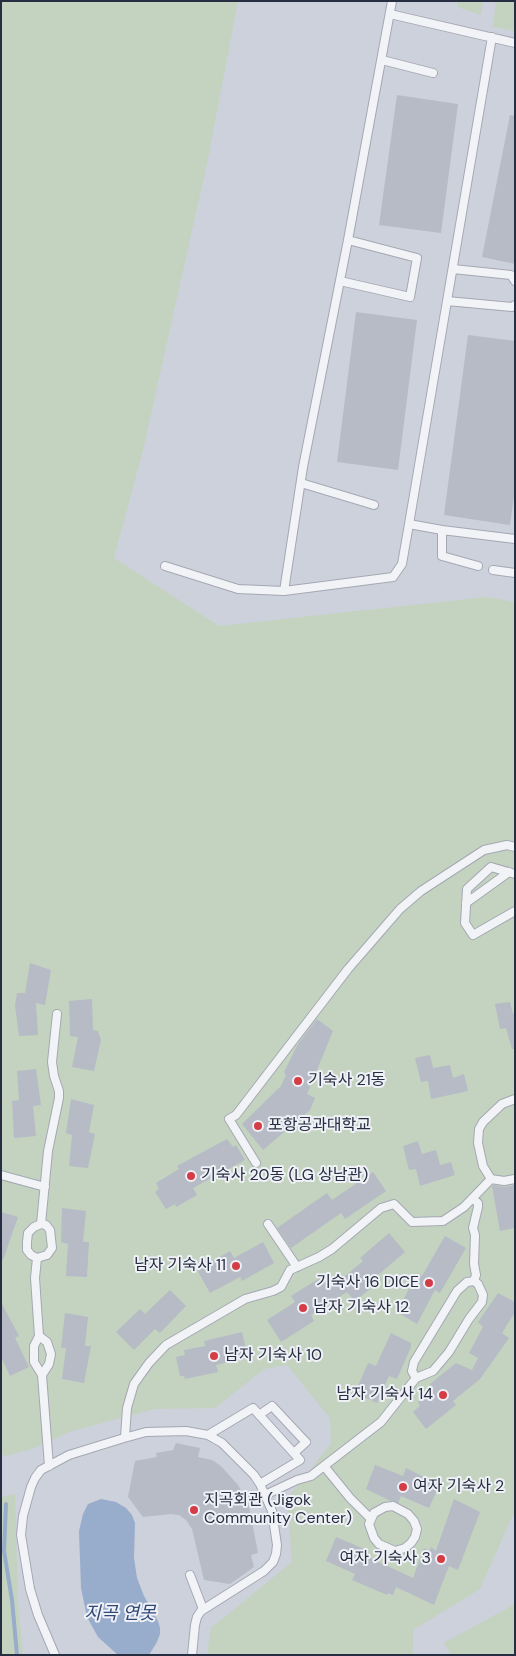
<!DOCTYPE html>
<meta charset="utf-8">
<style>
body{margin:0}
#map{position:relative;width:516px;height:1656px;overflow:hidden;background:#dfe2e9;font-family:"DM Sans",sans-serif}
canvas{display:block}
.frame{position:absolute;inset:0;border:2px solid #272e41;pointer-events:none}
</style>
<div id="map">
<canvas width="516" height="1656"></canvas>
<div class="frame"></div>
</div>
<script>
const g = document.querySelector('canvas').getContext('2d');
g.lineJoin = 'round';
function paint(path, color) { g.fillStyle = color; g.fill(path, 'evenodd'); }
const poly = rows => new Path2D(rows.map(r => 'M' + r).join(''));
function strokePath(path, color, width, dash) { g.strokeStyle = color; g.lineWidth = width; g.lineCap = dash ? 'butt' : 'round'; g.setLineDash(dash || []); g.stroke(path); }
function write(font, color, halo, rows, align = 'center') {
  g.font = font + ' "DM Sans","Noto Sans KR",sans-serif'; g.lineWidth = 4; g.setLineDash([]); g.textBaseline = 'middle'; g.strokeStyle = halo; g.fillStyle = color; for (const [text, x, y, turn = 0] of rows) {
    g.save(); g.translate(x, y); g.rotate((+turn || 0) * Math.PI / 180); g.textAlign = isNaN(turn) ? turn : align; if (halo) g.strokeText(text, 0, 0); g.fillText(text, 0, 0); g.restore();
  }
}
const built = poly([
 [176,1,515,1,515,1655,1,1655,1,597]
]);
const green = poly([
 [1,1,238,1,208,159,143,450,114,558,219,626,486,597,515,602,515,1510,480,1589,413,1630,413,1655,207,1655,211,1628,292,1562,287,1498,331,1444,330,1418,287,1365,264,1369,215,1408,155,1409,72,1431,32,1449,6,1456,1,1454],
 [458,1,483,1,481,15,457,7],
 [496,1,515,1,515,31,493,27],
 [15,1494,18,1601,23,1655,1,1655,1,1497],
 [513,1605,515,1608,515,1655,451,1655,444,1643]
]);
const water = poly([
 [101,1499,116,1502,126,1508,132,1515,135,1523,134,1558,137,1578,144,1596,158,1621,160,1628,160,1634,157,1642,149,1655,118,1655,98,1637,87,1617,81,1588,79,1531,83,1514,88,1504]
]);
const stream = poly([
 [6,1504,4,1551,12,1600,17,1655]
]);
const building = poly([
 [397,95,458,104,441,233,379,225],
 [510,115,515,116,515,264,482,257],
 [356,312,417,320,398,470,337,462],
 [468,335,515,341,515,489,510,525,444,515],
 [30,963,51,970,45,1005,36,1003,38,1035,19,1036,15,1005,17,993,25,993],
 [92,999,93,1030,98,1031,101,1040,94,1071,72,1067,78,1037,70,1036,69,1001],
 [510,1002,513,1014,515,1013,515,1049,512,1049,506,1028,500,1029,495,1004],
 [317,1019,333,1031,307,1094,315,1098,310,1110,263,1150,242,1124,281,1086,286,1075,284,1072,298,1044],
 [430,1055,433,1068,450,1065,453,1078,464,1074,468,1091,431,1099,428,1081,421,1082,415,1058],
 [36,1069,41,1105,33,1106,36,1136,14,1138,12,1101,19,1100,17,1071],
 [71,1099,94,1105,89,1132,95,1134,88,1168,69,1166,72,1135,66,1133],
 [227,1139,233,1147,236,1145,245,1160,193,1188,197,1195,176,1207,175,1204,166,1209,155,1192,159,1189,156,1183,179,1169,177,1166],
 [418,1141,422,1154,436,1150,440,1165,451,1162,455,1175,420,1186,416,1169,409,1170,403,1146],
 [373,1172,386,1191,345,1219,341,1213,291,1248,277,1228,327,1193,332,1200],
 [493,1185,505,1187,515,1185,515,1228,500,1231,492,1186],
 [62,1208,86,1211,83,1242,89,1242,87,1277,66,1276,68,1244,61,1242],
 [1,1212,18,1217,3,1260,1,1260],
 [389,1233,405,1252,378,1275,382,1279,355,1301,347,1292,311,1315,314,1321,281,1342,267,1320,295,1302,291,1296,323,1276,331,1288,363,1261,360,1258],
 [445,1236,466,1248,440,1293,435,1290,417,1324,397,1312,417,1273,422,1276],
 [263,1242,274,1263,242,1281,240,1277,210,1293,197,1270,230,1251,234,1258],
 [170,1290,186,1306,160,1333,155,1329,134,1350,116,1332,140,1309,145,1314],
 [498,1293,515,1302,515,1312,502,1333,509,1338,480,1379,453,1401,456,1405,426,1429,413,1412,420,1406,418,1402,434,1389,430,1384,456,1363,472,1370,478,1358,469,1353,483,1327,478,1322],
 [1,1302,19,1336,15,1338,29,1367,10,1376,1,1357],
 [65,1313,88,1317,85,1346,91,1346,84,1383,62,1379,66,1348,61,1348],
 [242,1332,248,1358,216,1365,218,1372,185,1379,184,1376,180,1376,176,1357,185,1355,184,1350,205,1346,204,1341],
 [391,1333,411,1343,411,1347,397,1379,389,1376,377,1403,355,1393,368,1363,376,1366],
 [176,1443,200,1448,198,1457,212,1460,221,1466,238,1485,249,1506,258,1553,251,1555,254,1567,230,1584,204,1580,192,1529,186,1520,179,1515,171,1514,143,1517,128,1497,135,1461,157,1457,156,1453,173,1450],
 [375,1465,403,1476,406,1468,438,1484,438,1488,429,1508,401,1496,398,1503,391,1501,366,1489],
 [454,1499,480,1512,458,1570,449,1566,434,1605,396,1587,393,1595,388,1593,387,1595,352,1580,355,1574,326,1561,336,1537,369,1551,368,1557,413,1578,424,1548,429,1551,431,1547,436,1551]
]);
const service = poly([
 [390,14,515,43],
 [492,37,409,524,442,530,515,539],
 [382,60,433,73],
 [453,269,511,275,515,281],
 [340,281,410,297,417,258,348,240],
 [447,301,512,307,515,305],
 [301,483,374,505],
 [442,530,442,556,478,566],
 [165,566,238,589,284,591,393,577,402,564,409,524],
 [493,570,515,573],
 [284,591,303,467,348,240,392,1],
 [515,874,491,867,467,889,465,923,473,935,515,911],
 [466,903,509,872],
 [515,1099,502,1104,483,1122,479,1129,478,1143,483,1166,491,1179,504,1181,515,1179],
 [256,1163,229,1119,236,1115,348,969,400,909,421,891,484,850,507,845,515,847],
 [1,1175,45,1187],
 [473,1199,478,1203,478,1207,473,1228,475,1235,474,1264,476,1275,474,1281],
 [41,1224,48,1151,59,1098,59,1091,54,1076,52,1062,57,1014],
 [41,1224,46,1225,50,1230,52,1248,47,1255,37,1258,31,1255,27,1250,27,1242,28,1233,34,1227,41,1224],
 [268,1224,297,1267],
 [37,1258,35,1278,39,1336,34,1346,34,1362,42,1375,49,1466],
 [39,1336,47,1342,51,1354,49,1364,42,1375],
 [259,1415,272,1406,301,1437,306,1442,294,1453],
 [208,1435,253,1408,300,1460,260,1484],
 [125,1437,127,1408,134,1384,149,1363,166,1345,245,1299,273,1291,281,1287,290,1270,319,1257,332,1249,381,1208,394,1204,412,1222,443,1221,464,1207,491,1179],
 [324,1466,350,1498,371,1519],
 [265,1495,297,1480,311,1476,381,1422,416,1378,412,1371,414,1362,457,1291,467,1282,474,1281,478,1284,483,1295,482,1302,469,1319,449,1352,433,1371,416,1378],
 [393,1506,408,1514,414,1521,417,1529,415,1537,411,1543,405,1548,395,1551,379,1544,374,1538,369,1524,374,1513,385,1507,393,1506],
 [190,1575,203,1609],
 [55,1655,38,1615,30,1589,21,1535,23,1516,31,1487,35,1478,41,1470,69,1455,124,1438,146,1432,186,1431,208,1435,222,1443,254,1475,260,1484,272,1511,277,1545,276,1554,273,1562,264,1571,201,1611,197,1617,195,1625,192,1655]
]);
const markers = [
 [298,1081,5,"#d53d46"],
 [258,1126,5,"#d53d46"],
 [191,1176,5,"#d53d46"],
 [236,1266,5,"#d53d46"],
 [429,1283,5,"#d53d46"],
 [303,1308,5,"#d53d46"],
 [214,1356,5,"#d53d46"],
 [443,1395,5,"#d53d46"],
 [403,1487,5,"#d53d46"],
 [194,1510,5,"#d53d46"],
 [441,1559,5,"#d53d46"]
];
const poiNames = [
 ["기숙사 21동",308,1081],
 ["포항공과대학교",268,1126],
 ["기숙사 20동 (LG 상남관)",201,1176],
 ["남자 기숙사 11",226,1266,"right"],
 ["기숙사 16 DICE",419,1283,"right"],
 ["남자 기숙사 12",313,1308],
 ["남자 기숙사 10",224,1356],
 ["남자 기숙사 14",433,1395,"right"],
 ["여자 기숙사 2",413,1487],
 ["지곡회관 (Jigok",204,1501],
 ["Community Center)",204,1519],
 ["여자 기숙사 3",431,1559,"right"]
];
const waterNames = [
 ["지곡 연못",120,1614]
];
paint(built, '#cdd1db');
paint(green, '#c3d3c0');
paint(water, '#98accb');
strokePath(stream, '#98accb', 4);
paint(building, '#b6bbc6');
strokePath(service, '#a4a8b3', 10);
strokePath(service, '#f2f3f7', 8);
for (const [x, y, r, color] of markers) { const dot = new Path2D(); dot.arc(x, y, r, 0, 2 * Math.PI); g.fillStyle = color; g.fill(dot); strokePath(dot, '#eff1f7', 2); }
write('16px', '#272e41', '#eff1f7', poiNames, 'left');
write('italic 18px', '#2f4977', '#eff1f7', waterNames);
</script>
